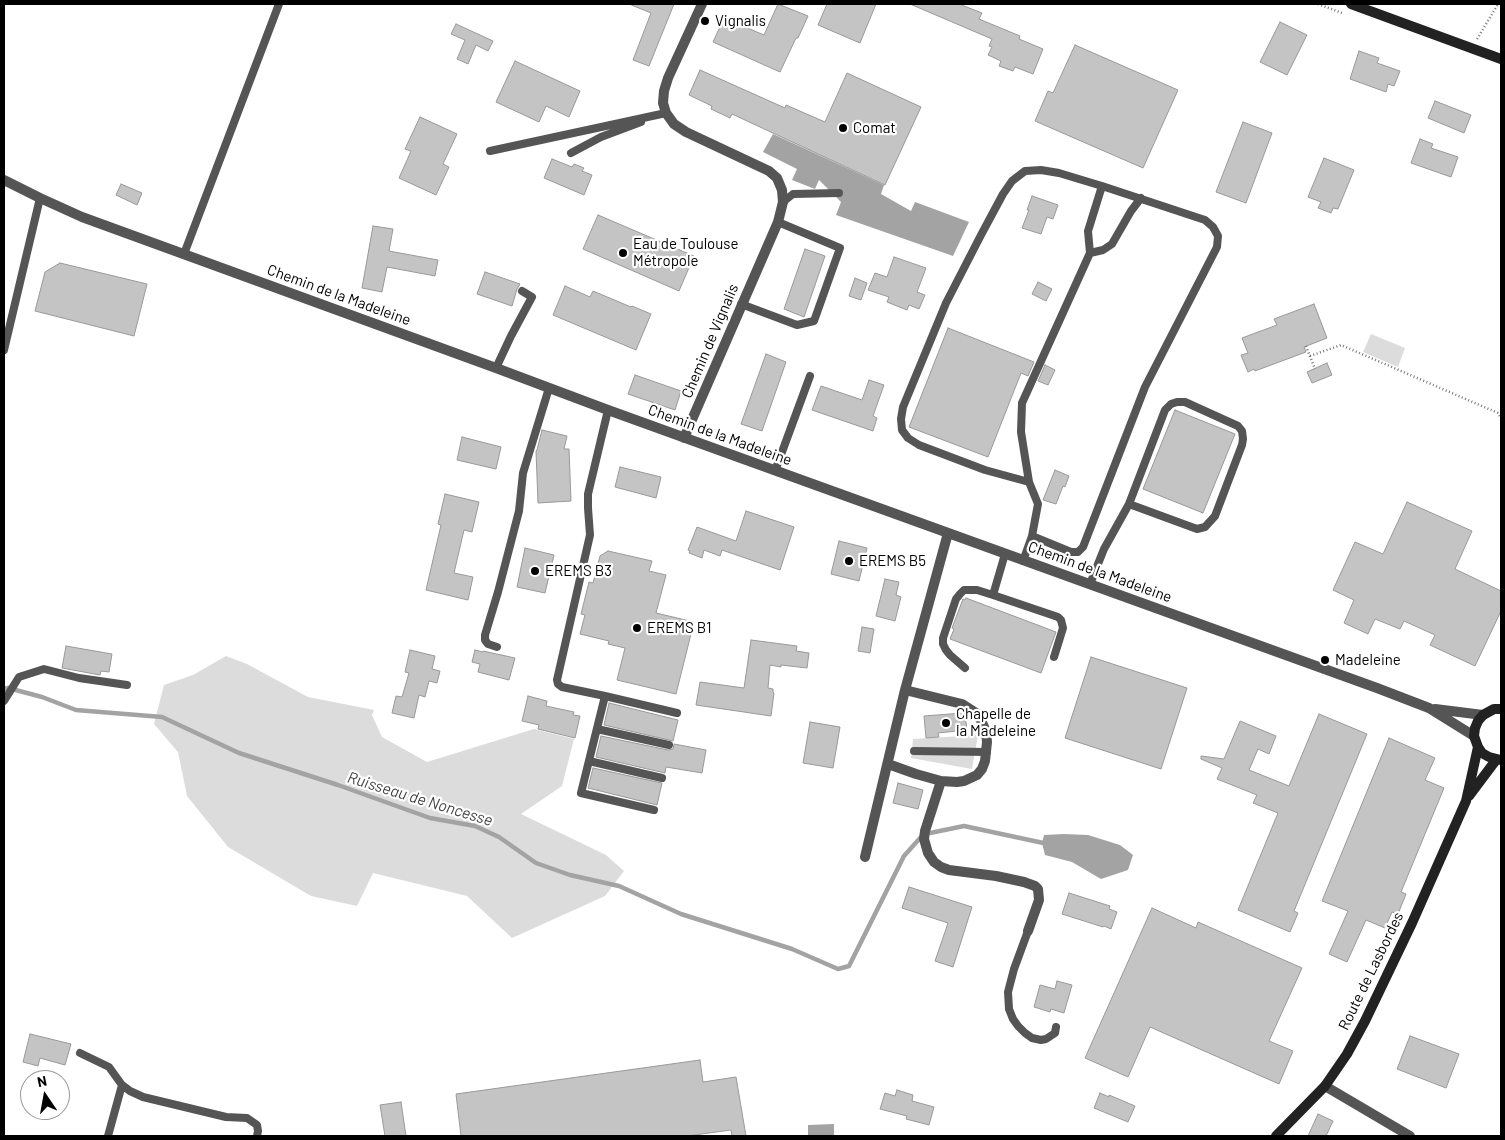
<!DOCTYPE html>
<meta charset="utf-8">
<style>
body{margin:0}
#map{position:relative;width:1505px;height:1140px;overflow:hidden;background:#fff;font-family:Barlow,sans-serif}
canvas{display:block}
.frame{position:absolute;inset:0;border:5px solid #000;pointer-events:none}
.north{position:absolute;left:20px;top:1070px;width:50px;height:50px;box-sizing:border-box;background:#fff;border:1px solid #999;border-radius:50%;rotate:348deg;font-size:14px;font-weight:700;line-height:20px;text-align:center;color:#000}
.north::after{content:'';display:block;margin:auto;width:18px;height:22px;background:#000;clip-path:polygon(50% 0,100% 100%,50% 72%,0 100%)}
</style>
<div id="map">
<canvas width="1505" height="1140"></canvas>
<div class="frame"></div>
<div class="north">N</div>
</div>
<script>
const g = document.querySelector('canvas').getContext('2d');
g.lineJoin = 'round';
function paint(path, color) { g.fillStyle = color; g.fill(path, 'evenodd'); }
const poly = rows => new Path2D(rows.map(r => 'M' + r).join(''));
function strokePath(path, color, width, dash) { g.strokeStyle = color; g.lineWidth = width; g.lineCap = dash ? 'butt' : 'round'; g.setLineDash(dash || []); g.stroke(path); }
function write(font, color, halo, rows, align = 'center') {
  g.font = font + ' Barlow,sans-serif'; g.lineWidth = 4.5; g.setLineDash([]); g.textBaseline = 'middle'; g.strokeStyle = halo; g.fillStyle = color; for (const [text, x, y, turn = 0] of rows) {
    g.save(); g.translate(x, y); g.rotate((+turn || 0) * Math.PI / 180); g.textAlign = isNaN(turn) ? turn : align; if (halo) g.strokeText(text, 0, 0); g.fillText(text, 0, 0); g.restore();
  }
}
const green = poly([
 [1371,334,1405,348,1398,367,1363,352],
 [226,656,247,664,308,697,374,710,372,715,382,737,427,762,534,729,574,739,562,786,521,814,606,855,624,871,605,896,512,938,467,896,373,873,357,906,311,896,228,847,187,796,178,752,154,724,164,685,193,675],
 [978,735,972,769,911,758,913,739]
]);
const water = poly([
 [773,134,884,185,881,194,911,211,915,202,969,222,953,256,836,215,841,202,819,180,815,189,792,180,797,169,763,152],
 [1064,834,1088,835,1120,845,1133,855,1128,870,1101,879,1072,862,1045,855,1042,843,1044,835],
 [834,1124,834,1136,808,1136,808,1125]
]);
const stream = poly([
 [4,689,8,688,42,697,76,710,162,717,239,753,338,785,430,818,475,826,499,837,536,863,570,875,619,886,681,914,792,949,838,969,849,966,904,856,921,837],
 [930,833,964,826,1048,844]
]);
const building = poly([
 [629,4,674,4,649,66,633,60,651,13,629,4],
 [778,4,808,16,798,38,796,38,780,72,713,42,724,18,764,35,778,4],
 [827,4,876,4,860,43,818,25,827,4],
 [910,4,959,4,982,13,979,19,1020,36,1019,39,1043,49,1033,74,1015,67,1013,71,999,66,1001,61,988,55,992,47,989,46,992,39,910,4],
 [1280,22,1307,35,1287,75,1260,62,1280,22],
 [456,24,493,41,488,51,476,45,468,64,457,59,465,40,451,34,456,24],
 [1075,45,1178,90,1143,168,1035,121,1048,91,1053,93,1075,45],
 [1359,51,1379,58,1377,63,1400,71,1394,86,1388,84,1386,92,1350,79,1359,51],
 [515,61,580,91,569,117,546,106,539,122,496,102,515,61],
 [700,70,785,108,786,105,825,122,847,73,921,107,885,185,732,114,730,118,711,109,712,106,689,95,700,70],
 [1435,101,1471,115,1464,133,1428,118,1435,101],
 [420,117,457,134,443,164,449,167,436,195,399,178,411,151,405,149,420,117],
 [1243,122,1272,133,1246,203,1216,192,1243,122],
 [1420,139,1433,144,1431,148,1458,157,1451,177,1411,163,1420,139],
 [1324,158,1354,170,1338,209,1333,208,1331,213,1318,208,1321,202,1308,197,1324,158],
 [552,159,572,167,574,164,584,168,582,171,592,175,584,195,544,178,552,159],
 [121,184,142,193,137,205,116,195,121,184],
 [1032,196,1058,205,1053,219,1047,217,1041,234,1022,228,1029,210,1027,210,1032,196],
 [598,215,694,256,679,291,583,249,598,215],
 [373,226,393,229,389,251,438,260,435,276,387,267,382,292,362,288,373,226],
 [805,249,825,256,804,317,784,309,805,249],
 [894,257,926,268,917,292,925,295,919,309,909,305,907,310,887,302,889,297,868,290,875,273,887,277,894,257],
 [60,263,147,284,134,336,35,311,45,272,60,263],
 [485,272,520,284,517,289,512,306,477,294,485,272],
 [855,278,867,283,861,300,849,296,855,278],
 [1038,282,1052,289,1046,301,1032,294,1038,282],
 [565,286,590,297,593,291,631,307,632,306,651,314,636,350,553,315,565,286],
 [1314,304,1327,338,1304,347,1306,352,1255,371,1254,369,1248,372,1241,355,1248,353,1242,338,1277,325,1274,319,1314,304],
 [948,328,1034,362,1028,376,1021,373,988,457,909,427,948,328],
 [766,354,786,362,762,431,741,424,766,354],
 [1327,363,1332,375,1312,383,1307,372,1327,363],
 [1045,365,1055,370,1048,385,1038,381,1045,365],
 [635,375,681,391,675,410,628,394,635,375],
 [869,380,884,385,873,416,877,418,873,431,812,410,821,386,862,400,869,380],
 [1175,410,1235,434,1203,513,1143,489,1175,410],
 [542,430,567,436,564,449,569,449,571,501,538,503,536,451,537,450,542,430],
 [462,437,501,447,496,469,457,460,462,437],
 [620,467,661,477,656,498,615,487,620,467],
 [1055,470,1069,476,1065,487,1063,486,1056,504,1043,500,1055,470],
 [445,494,479,502,472,532,464,530,454,573,473,577,468,600,426,590,441,525,438,524,445,494],
 [1407,502,1472,531,1455,569,1501,591,1501,611,1475,666,1430,645,1435,635,1404,621,1400,629,1375,619,1368,634,1344,623,1354,600,1333,590,1355,542,1383,554,1407,502],
 [746,511,794,527,780,570,722,550,720,556,704,550,702,558,689,553,690,551,688,550,697,527,736,541,746,511],
 [839,541,867,548,859,581,831,574,839,541],
 [525,548,554,555,545,593,517,587,525,548],
 [608,551,652,561,649,571,666,575,656,613,694,622,676,694,617,680,625,648,608,644,609,641,580,634,585,615,581,614,589,582,593,583,600,556,608,551],
 [885,579,899,582,896,595,901,597,895,621,876,616,885,579],
 [966,598,1056,632,1041,673,950,639,954,629,952,628,963,599,965,600,966,598],
 [862,627,874,629,870,653,858,651,862,627],
 [751,640,797,646,796,651,809,653,807,668,781,665,781,667,770,665,768,688,773,689,773,692,774,693,771,716,696,705,700,682,744,688,751,640],
 [66,646,112,654,109,672,101,671,100,675,62,668,66,646],
 [410,650,435,656,432,669,440,671,437,683,429,681,425,697,419,695,414,718,392,713,396,696,402,697,409,673,405,672,410,650],
 [475,650,483,652,483,651,515,658,509,680,478,672,480,664,472,662,475,650],
 [1091,657,1187,688,1161,769,1065,738,1091,657],
 [528,696,547,701,546,706,574,712,573,715,580,716,575,738,538,729,539,725,522,721,528,696],
 [609,703,678,720,673,741,604,725,609,703],
 [963,713,965,714,967,730,938,733,939,737,926,738,924,716,963,713],
 [1319,714,1367,734,1294,911,1298,913,1290,932,1238,910,1278,813,1253,803,1257,795,1217,779,1222,768,1201,759,1201,756,1224,759,1240,721,1276,736,1269,754,1258,749,1249,770,1289,786,1319,714],
 [810,722,840,727,833,768,803,763,810,722],
 [601,736,668,750,673,749,674,744,706,750,702,773,666,767,665,773,596,757,601,736],
 [1389,738,1435,758,1425,780,1444,788,1401,892,1406,894,1398,914,1392,912,1385,928,1366,920,1347,962,1329,954,1348,911,1322,901,1389,738],
 [593,768,662,783,657,805,588,788,593,768],
 [898,783,923,790,918,809,893,803,898,783],
 [909,887,972,907,953,967,935,961,948,923,902,908,909,887],
 [1069,893,1110,906,1109,909,1117,912,1111,929,1104,926,1103,927,1062,914,1069,893],
 [1152,908,1196,928,1198,922,1302,968,1269,1041,1293,1051,1279,1084,1150,1027,1128,1077,1085,1058,1152,908],
 [1057,981,1072,985,1064,1013,1051,1009,1050,1012,1034,1007,1040,985,1055,989,1057,981],
 [30,1034,71,1044,65,1065,40,1058,38,1066,23,1062,30,1034],
 [1410,1036,1459,1054,1446,1088,1397,1069,1410,1036],
 [700,1060,703,1082,736,1077,746,1136,732,1136,731,1130,687,1136,461,1136,456,1094,700,1060],
 [897,1090,913,1095,912,1101,934,1107,929,1125,906,1119,907,1116,880,1109,885,1093,895,1096,897,1090],
 [1100,1093,1109,1097,1109,1095,1135,1106,1128,1122,1094,1108,1100,1093],
 [401,1102,406,1136,385,1136,380,1105,401,1102],
 [1318,1114,1333,1121,1326,1136,1308,1136,1318,1114]
]);
const path = poly([
 [1318,4,1342,13],
 [1477,39,1498,4],
 [1306,346,1315,369],
 [1310,356,1341,345,1498,413,1501,418]
]);
const lane = poly([
 [490,151,666,113],
 [571,153,601,137,641,122],
 [783,202,793,194,839,193],
 [1090,253,1103,250,1112,244,1131,211,1141,198],
 [184,254,279,4],
 [741,304,797,325,814,321,840,248,778,222],
 [4,350,40,198],
 [496,368,511,336,532,297,522,291],
 [608,410,588,494,588,508,590,535,557,680,558,684,562,687,605,696,581,793,654,810],
 [775,471,810,376],
 [1029,482,1021,432,1022,403,1090,253,1088,231,1102,186],
 [1023,561,1032,536,1038,504,1029,482,985,470,919,445,908,438,902,430,901,419,903,407,946,303,981,235,1003,194,1012,181,1025,171,1041,170,1059,173,1102,186,1205,220,1213,227,1218,236,1217,247,1145,387,1083,547,1078,552,1071,552,1032,536],
 [1090,584,1104,549,1129,504,1165,410,1171,404,1177,402,1185,402,1238,426,1242,431,1243,439,1242,445,1215,516,1205,527,1197,529,1129,504],
 [993,595,1058,617,1061,620,1063,628,1054,657],
 [497,647,488,644,485,640,485,635,498,592,519,511,523,473,549,388],
 [965,668,950,655,946,650,943,644,943,638,956,599,960,594,964,590,977,590,993,595,1005,554],
 [605,696,677,713],
 [4,701,19,677,44,669,79,678,127,685],
 [597,729,669,745],
 [914,751,987,752],
 [589,761,662,778],
 [1028,931,1014,969,1008,992,1009,1009,1013,1019,1018,1026,1025,1033,1032,1038,1041,1040,1046,1039,1055,1033,1056,1027],
 [80,1053,109,1067,122,1085,130,1091,143,1097,226,1117,247,1118,257,1125,258,1131,257,1136],
 [108,1136,122,1085]
]);
const street = poly([
 [4,180,40,198,82,217,496,368,608,410,1377,688,1429,708,1474,736],
 [684,438,778,222,783,202,782,190,777,178,769,171,686,132,674,124,666,113,663,103,664,91,668,78,702,4],
 [1435,709,1483,715],
 [888,764,916,774,941,781,957,782,964,781,977,775,982,769,985,761,987,742,986,732,981,720,976,713,962,704,905,690],
 [941,781,925,831,924,839,928,853,934,862,941,867,949,870,996,876,1024,882,1035,886,1038,889,1039,900,1028,931],
 [865,857,905,690,948,533],
 [1325,1086,1410,1136]
]);
const secondary = poly([
 [1351,4,1501,59],
 [1501,709,1494,709,1483,715,1478,721,1475,728,1474,736,1478,747,1482,753,1489,757,1501,760],
 [1469,796,1496,760],
 [1276,1136,1325,1086,1347,1054,1365,1021,1412,923,1466,801,1478,747]
]);
const markers = [
 [705,21,5,"#000"],
 [843,128,5,"#000"],
 [623,253,5,"#000"],
 [849,561,5,"#000"],
 [535,571,5,"#000"],
 [637,628,5,"#000"],
 [1325,660,5,"#000"],
 [946,723,5,"#000"]
];
const poiNames = [
 ["Vignalis",715,21],
 ["Comat",853,128],
 ["Eau de Toulouse",633,244],
 ["Métropole",633,261],
 ["EREMS B5",859,561],
 ["EREMS B3",545,571],
 ["EREMS B1",647,628],
 ["Madeleine",1335,660],
 ["Chapelle de",956,714],
 ["la Madeleine",956,731]
];
const streetNames = [
 ["Chemin de la Madeleine",339,295,20],
 ["Chemin de Vignalis",710,341,-67],
 ["Chemin de la Madeleine",720,435,20],
 ["Chemin de la Madeleine",1100,572,20],
 ["Route de Lasbordes",1371,971,-64]
];
const waterNames = [
 ["Ruisseau de Noncesse",420,799,17]
];
paint(green, '#dcdcdc');
paint(water, '#a3a3a3');
strokePath(stream, '#a3a3a3', 4.5);
paint(building, '#c4c4c4');
strokePath(building, '#999', 1);
strokePath(path, '#777', 2.5, [1, 2.5]);
strokePath(lane, '#555', 8);
strokePath(street, '#555', 10);
strokePath(secondary, '#222', 10);
for (const [x, y, r, color] of markers) { const dot = new Path2D(); dot.arc(x, y, r, 0, 2 * Math.PI); g.fillStyle = color; g.fill(dot); strokePath(dot, '#fff', 2); }
write('15px', '#000', '#fff', poiNames, 'left');
write('15px', '#000', '#fff', streetNames);
write('italic 16px', '#444', '#fff', waterNames);
</script>
